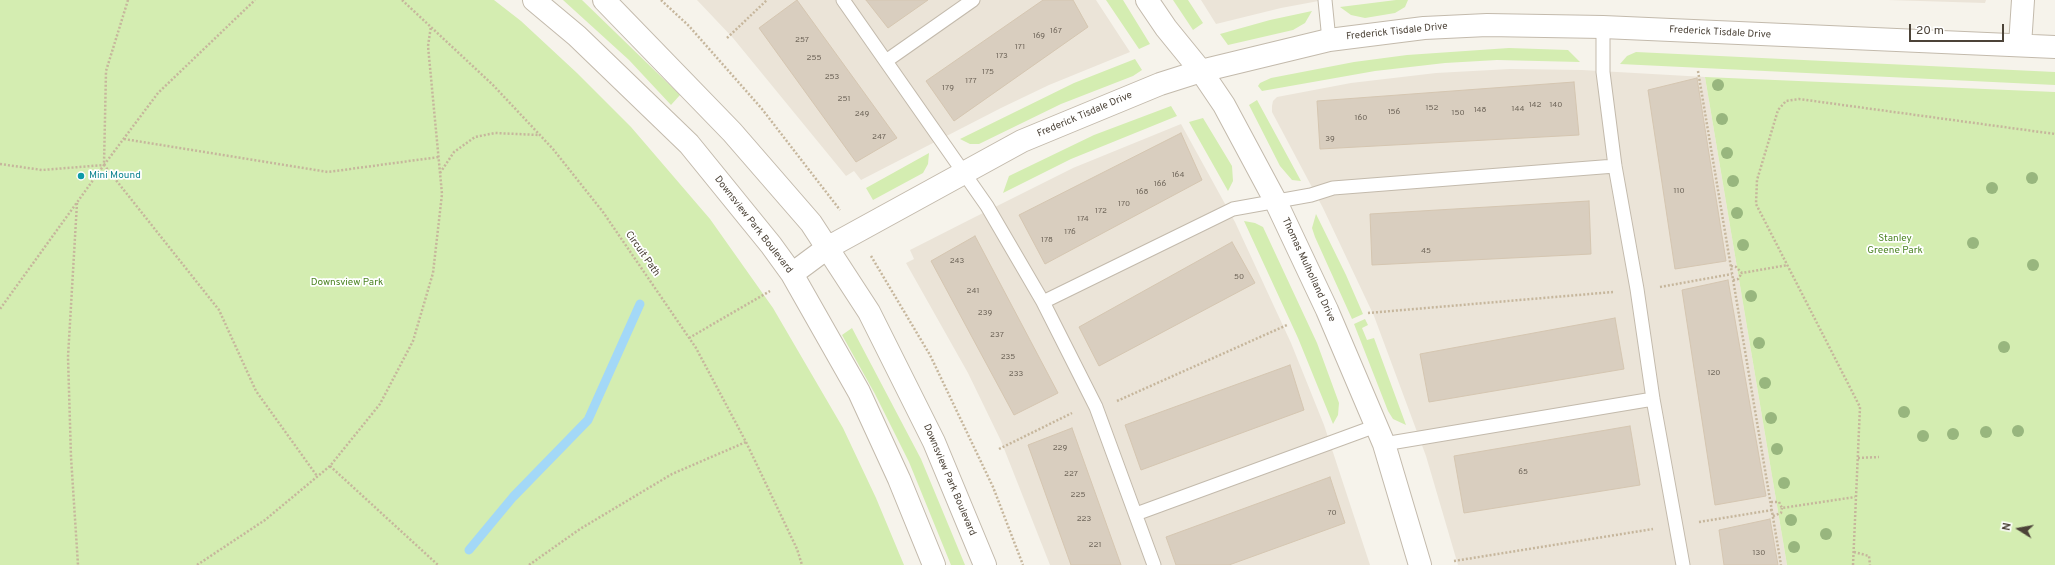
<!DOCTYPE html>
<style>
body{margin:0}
#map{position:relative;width:2055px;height:565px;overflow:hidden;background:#f6f3eb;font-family:Overpass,sans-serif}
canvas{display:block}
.north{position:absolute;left:1999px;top:509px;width:40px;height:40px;-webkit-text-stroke:3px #fff;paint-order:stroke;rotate:281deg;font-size:11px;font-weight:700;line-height:16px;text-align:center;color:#4c4338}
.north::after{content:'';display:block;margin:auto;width:14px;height:18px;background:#4c4338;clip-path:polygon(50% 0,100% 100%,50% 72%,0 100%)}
.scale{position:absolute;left:1909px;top:24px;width:95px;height:18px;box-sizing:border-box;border:2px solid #4c4338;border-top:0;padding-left:5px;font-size:12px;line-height:14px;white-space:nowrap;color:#4c4338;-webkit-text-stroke:3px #fff;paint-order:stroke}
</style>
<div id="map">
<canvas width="2055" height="565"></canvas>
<div class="north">N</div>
<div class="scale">20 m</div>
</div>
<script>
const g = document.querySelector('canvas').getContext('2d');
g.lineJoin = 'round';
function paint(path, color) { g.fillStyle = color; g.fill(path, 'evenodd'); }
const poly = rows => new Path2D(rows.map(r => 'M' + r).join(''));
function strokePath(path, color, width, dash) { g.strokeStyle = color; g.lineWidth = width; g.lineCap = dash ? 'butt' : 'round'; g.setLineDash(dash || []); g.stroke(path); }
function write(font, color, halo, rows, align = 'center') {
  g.font = font + ' Overpass,sans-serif'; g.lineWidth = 3.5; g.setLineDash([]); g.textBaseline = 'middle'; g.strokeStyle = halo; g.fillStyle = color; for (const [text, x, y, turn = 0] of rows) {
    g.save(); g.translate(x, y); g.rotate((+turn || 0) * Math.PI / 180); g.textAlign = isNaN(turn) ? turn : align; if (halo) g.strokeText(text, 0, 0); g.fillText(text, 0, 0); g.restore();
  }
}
const residential = poly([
 [697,0,1096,0,1130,52,1049,85,1001,108,861,180,854,171,846,176,733,38],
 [1201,0,1324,0,1281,8,1216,24],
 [1888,0,1986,0,1985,3],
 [1510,69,1582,70,1705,77,1787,565,1458,565,1426,456,1374,316,1323,208,1272,112,1272,106,1273,101,1277,97,1351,83,1436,73],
 [1181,124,1235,222,1291,343,1324,425,1370,565,1050,565,1001,441,968,373,906,263,914,259,910,250,977,216,1073,168]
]);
const green = poly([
 [0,0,494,0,521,21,577,73,631,127,710,219,773,308,843,428,876,498,904,565,0,565],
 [563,0,582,0,680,95,671,105,629,60],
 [1106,0,1123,0,1150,44,1139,49],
 [1173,0,1188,0,1203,23,1193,30],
 [1396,0,1408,0,1405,7,1395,13,1365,18,1351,15,1340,7],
 [1312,11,1305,23,1293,30,1228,45,1220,34,1270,20],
 [1509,48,1568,50,1580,62,1497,60,1445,63,1375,71,1262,91,1258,86,1260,83,1271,78,1354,62,1407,55],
 [1636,52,2055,72,2055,85,1620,64,1627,56],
 [1135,59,1142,70,1133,76,1061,104,979,144,970,144,960,139,1074,83],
 [1705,77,2055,92,2055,565,1787,565],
 [1257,100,1301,181,1292,180,1280,166,1249,105],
 [1171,106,1177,116,1071,159,1003,193,1009,176,1094,135],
 [1203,118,1232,166,1233,181,1228,191,1189,122],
 [929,153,928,164,923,173,873,200,866,188],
 [1316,214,1346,275,1363,314,1352,319,1315,237,1312,228],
 [1244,221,1255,223,1263,227,1317,343,1339,403,1338,415,1333,424,1298,338],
 [1365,319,1368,325,1362,328,1367,340,1374,338,1406,425,1393,419,1388,411,1354,324],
 [852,328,921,459,965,565,951,565,909,462,875,394,842,335]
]);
const stream = poly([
 [469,550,513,497,588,420,640,304]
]);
const building = poly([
 [797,0,897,138,856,162,759,28,797,0],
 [866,0,928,0,888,28,866,0],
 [1043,0,1073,0,1088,27,954,121,926,81,1043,0],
 [1697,78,1726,261,1675,269,1648,90,1697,78],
 [1574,82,1579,135,1320,149,1317,101,1574,82],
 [1181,133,1202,180,1045,264,1019,215,1181,133],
 [1589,201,1591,254,1372,265,1370,214,1589,201],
 [975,236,1058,393,1014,415,931,261,975,236],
 [1232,242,1255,283,1099,366,1079,327,1232,242],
 [1728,280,1766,496,1715,505,1682,290,1728,280],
 [1615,318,1624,369,1429,402,1420,354,1615,318],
 [1290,365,1304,410,1141,470,1125,425,1290,365],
 [1630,426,1640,485,1464,513,1454,456,1630,426],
 [1072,428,1121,565,1071,565,1028,445,1072,428],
 [1330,477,1345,523,1229,565,1176,565,1166,537,1330,477],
 [1770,519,1778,565,1724,565,1719,530,1770,519]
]);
const path = poly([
 [128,0,106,71,104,165,219,310,256,391,317,476],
 [402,0,493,85,553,149,603,212,696,348,746,442,797,549,802,565],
 [661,0,689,26,762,109,840,210],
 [727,38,767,0],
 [1698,71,1781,565],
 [124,139,328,172,439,157],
 [0,164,42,170,104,165,0,309],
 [104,165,158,93,255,0],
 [440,173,454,152,475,137,495,133,539,135],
 [77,203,68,357,71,457,78,565],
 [871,256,930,355,993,487,1023,565],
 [1731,266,1736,267,1742,273,1788,265],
 [1733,280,1738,279,1742,273],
 [1660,287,1732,274],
 [1368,313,1613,292],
 [689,338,770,291],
 [1117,401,1287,325],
 [999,449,1072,413],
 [1858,458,1879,457],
 [330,466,438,565],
 [1771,502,1779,502,1782,508,1855,497],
 [1773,516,1781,513,1782,508],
 [1699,522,1772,510],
 [1854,552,1869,556,1870,565],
 [1454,561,1653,529],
 [197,565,265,520,330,466,380,404,413,341,433,273,442,194,428,46,431,26],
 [529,565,580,529,672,474,746,442],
 [1853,565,1860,407,1756,204,1757,180,1778,110,1786,101,1799,99,2055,134]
]);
const lane = poly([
 [843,0,987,206,1043,302,1096,407,1154,565],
 [1325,0,1329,40],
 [1603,27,1603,72,1615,166,1637,289,1653,399,1683,565],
 [886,61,973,0],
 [1043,302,1233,209,1311,195,1333,188,1615,166],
 [1384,444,1653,399],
 [1136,514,1376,426]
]);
const street = poly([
 [534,0,577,36,689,144,771,245,792,274,859,392,899,479,934,565],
 [604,0,732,132,811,223,869,312,934,442,985,565],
 [1147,0,1166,28,1201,71,1224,105,1276,202,1327,310,1384,444,1420,565],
 [2020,45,2023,0],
 [792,274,827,248,1022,141,1160,84,1201,71,1329,40,1424,28,1487,25,1603,27,2055,47]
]);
const trees = [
 [1718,85],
 [1722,119],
 [1727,153],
 [2032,178],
 [1733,181],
 [1992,188],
 [1737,213],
 [1973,243],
 [1743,245],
 [2033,265],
 [1751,296],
 [1759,343],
 [2004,347],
 [1765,383],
 [1904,412],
 [1771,418],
 [2018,431],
 [1986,432],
 [1953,434],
 [1923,436],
 [1777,449],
 [1784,483],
 [1791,520],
 [1826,534],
 [1794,547]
];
const markers = [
 [81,176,4,"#0f9aa8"]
];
const numberNames = [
 ["167",1056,31],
 ["169",1039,36],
 ["257",802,40],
 ["171",1020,47],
 ["173",1002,56],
 ["255",814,58],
 ["175",988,72],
 ["253",832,77],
 ["177",971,81],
 ["179",948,88],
 ["251",844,99],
 ["142",1535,105],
 ["140",1556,105],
 ["152",1432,108],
 ["144",1518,109],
 ["148",1480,110],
 ["156",1394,112],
 ["150",1458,113],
 ["249",862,114],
 ["160",1361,118],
 ["247",879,137],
 ["39",1330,139],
 ["164",1178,175],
 ["166",1160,184],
 ["110",1679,191],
 ["168",1142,192],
 ["170",1124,204],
 ["172",1101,211],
 ["174",1083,219],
 ["176",1070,232],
 ["178",1047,240],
 ["45",1426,251],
 ["243",957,261],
 ["50",1239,277],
 ["241",973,291],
 ["239",985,313],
 ["237",997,335],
 ["235",1008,357],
 ["120",1714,373],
 ["233",1016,374],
 ["229",1060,448],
 ["65",1523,472],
 ["227",1071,474],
 ["225",1078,495],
 ["70",1332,513],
 ["223",1084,519],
 ["221",1095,545],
 ["130",1759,553]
];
const streetNames = [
 ["Frederick Tisdale Drive",1397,32,-6],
 ["Frederick Tisdale Drive",1720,33,3],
 ["Frederick Tisdale Drive",1085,115,-23],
 ["Downsview Park Boulevard",753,225,52],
 ["Circuit Path",642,254,55],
 ["Thomas Mulholland Drive",1308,270,65],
 ["Downsview Park Boulevard",949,480,67]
];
const cultureNames = [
 ["Mini Mound",89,176]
];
const parkNames = [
 ["Stanley",1895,239],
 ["Greene Park",1895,251],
 ["Downsview Park",347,283]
];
paint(residential, '#ebe4d8');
paint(green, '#d4edb1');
strokePath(stream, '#a3d8f7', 9);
paint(building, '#d9cebf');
strokePath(building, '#d5c6b1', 1);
strokePath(lane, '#c3baac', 15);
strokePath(street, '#c3baac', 24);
strokePath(path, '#c6b69c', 2.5, [2, 2]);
strokePath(lane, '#fff', 13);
strokePath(street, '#fff', 22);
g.fillStyle = '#98b67e';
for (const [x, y] of trees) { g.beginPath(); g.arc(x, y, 6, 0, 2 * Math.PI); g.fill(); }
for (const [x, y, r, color] of markers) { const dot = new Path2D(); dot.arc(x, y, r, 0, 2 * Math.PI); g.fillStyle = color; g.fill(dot); strokePath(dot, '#fff', 1.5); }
write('8px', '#6f665a', null, numberNames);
write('10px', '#4c4338', '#fff', streetNames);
write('10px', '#0d838f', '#fff', cultureNames, 'left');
write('10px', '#4c8424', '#fff', parkNames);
</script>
